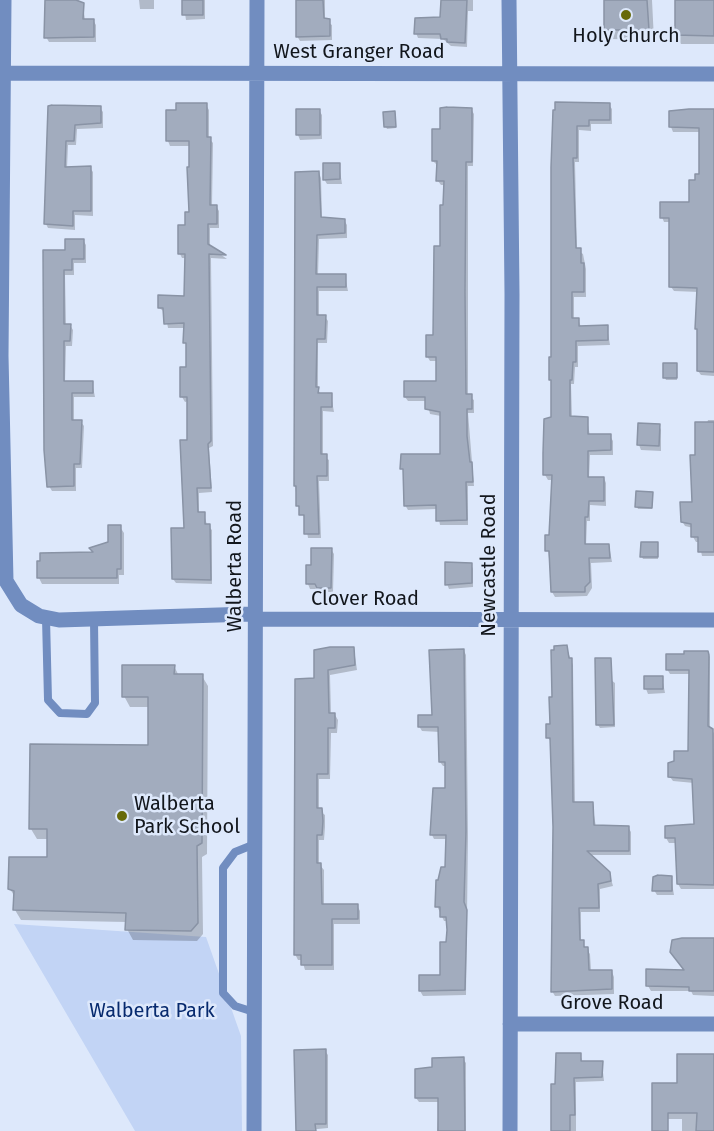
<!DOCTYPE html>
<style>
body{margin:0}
canvas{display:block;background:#dde8fb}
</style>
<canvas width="714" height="1131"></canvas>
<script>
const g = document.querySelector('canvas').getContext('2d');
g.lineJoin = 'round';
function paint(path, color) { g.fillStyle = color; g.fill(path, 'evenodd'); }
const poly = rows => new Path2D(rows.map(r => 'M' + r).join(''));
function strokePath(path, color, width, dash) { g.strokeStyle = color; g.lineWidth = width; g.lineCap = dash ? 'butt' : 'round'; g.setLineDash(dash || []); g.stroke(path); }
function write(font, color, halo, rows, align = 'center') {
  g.font = font + ' "Fira Sans",sans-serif'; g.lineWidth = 5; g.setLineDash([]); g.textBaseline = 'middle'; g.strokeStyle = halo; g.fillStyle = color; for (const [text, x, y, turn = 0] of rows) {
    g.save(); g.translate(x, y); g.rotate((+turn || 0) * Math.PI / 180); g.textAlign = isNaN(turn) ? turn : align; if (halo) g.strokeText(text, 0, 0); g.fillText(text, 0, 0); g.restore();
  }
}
const green = poly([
 [14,924,206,937,241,1036,242,1131,135,1131]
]);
const shadow = poly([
 [46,0,75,0,83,5,85,20,93,20,96,25,96,42,49,42,46,37],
 [139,0,154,0,154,9,140,9],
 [183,0,205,0,205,19,186,20],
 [297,0,325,0,325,20,332,25,332,40,300,41,297,36],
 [442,0,473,0,473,11,468,11,467,47,451,46,443,39,418,38,416,33,442,19],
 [606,0,652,0,654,40,611,39,605,29],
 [677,0,714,0,714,44,681,44,676,35],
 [206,105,209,110,209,138,213,143,212,206,216,206,219,211,219,228,210,228,210,247,227,259,211,258,213,446,209,448,212,492,199,493,199,514,204,514,207,525,212,530,212,584,176,583,173,579,186,529,189,401,185,402,182,397,182,368,188,368,185,328,168,328,165,312,159,308,186,297,187,258,182,258,180,254,191,213,191,146,170,146,168,141],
 [609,105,612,109,612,124,591,124,591,131,579,130,579,162,575,162,577,250,583,254,586,269,586,297,574,297,574,319,578,319,581,327,607,327,610,345,578,346,578,367,575,367,574,384,571,384,572,418,587,419,590,436,610,436,613,441,613,455,590,455,589,478,604,478,606,483,606,506,590,505,590,521,587,521,586,546,609,545,612,562,591,563,592,588,587,596,555,597,552,592,547,537,551,537,554,480,548,480,545,475,553,418,553,384,550,379,553,358,554,112],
 [49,108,100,108,103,112,103,128,77,129,76,145,68,145,67,168,90,168,93,172,93,216,75,215,75,230,48,228,46,224],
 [471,109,474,114,473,166,468,166,468,396,474,400,474,413,468,413,474,486,468,486,468,525,440,525,437,509,408,510,405,505,441,456,441,416,430,414,427,401,408,401,405,397,438,383,438,361,430,361,427,356,435,336,445,185,441,185,438,181,438,166,433,161,441,130],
 [319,110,322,115,322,139,300,140,298,135],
 [714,111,714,376,701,375,698,371,699,333,696,328,699,292,674,291,671,287,670,222,664,222,662,217,691,204,696,182,701,176,700,132,673,132,671,127],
 [394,113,396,128,387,129,386,127],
 [339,164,342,184,327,184,324,179],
 [319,173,321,178,322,218,344,220,347,225,347,238,319,239,318,276,345,276,348,291,319,291,319,317,325,317,328,321,327,343,318,343,318,389,320,393,331,395,334,412,323,411,323,456,329,460,329,481,319,481,321,538,308,538,305,519,298,506,295,486],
 [83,240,86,245,86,263,74,263,74,275,65,275,66,325,70,325,73,330,72,346,66,346,65,382,92,382,95,397,74,397,74,421,81,422,84,426,82,468,76,468,76,491,52,491,49,486,45,252,67,252],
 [676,364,677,380,666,380,665,378],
 [708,420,714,420,714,556,702,556,699,542,696,542,693,537,693,528,685,526,682,521,693,503,696,456],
 [639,424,659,425,661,430,661,451,641,450,639,445],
 [652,493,652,509,638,509,637,507],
 [120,527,124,533,124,575,119,575,119,584,42,584,39,578,94,553,109,544],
 [658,545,658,559,643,559,642,557],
 [331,549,334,554,333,592,321,592,319,589,310,589,308,584,312,567],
 [471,564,473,569,473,587,449,589,447,584],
 [566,647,573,665,575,803,592,803,596,827,628,827,631,832,631,855,589,855,609,872,613,886,600,889,600,912,581,912,581,941,590,954,591,971,612,972,614,977,614,994,555,996,552,991,554,845,552,742,547,737],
 [354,649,357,670,330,675,331,715,335,715,338,720,337,733,331,733,330,779,319,779,319,810,325,815,325,827,324,840,319,840,319,864,324,870,324,905,357,905,360,911,360,924,334,924,334,970,305,970,302,960,298,960,295,954,316,680],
 [464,651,466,655,468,837,466,995,423,996,420,991,441,976,447,944,448,921,444,921,437,906,447,868,447,839,434,839,432,835,446,789,446,766,443,766,440,762,440,732,422,731,419,726,433,717],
 [707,652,710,657,710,729,714,733,714,889,681,889,678,884,677,843,669,843,666,838,695,825,694,783,673,781,670,777,690,752,690,674,670,674,667,669],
 [610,660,611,680,615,683,615,727,600,728,598,725],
 [174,666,179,676,202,676,208,686,207,854,202,857,203,934,197,941,133,940,127,929,127,922,21,920,15,910,15,897,10,889,48,859,48,839,37,839,31,829,150,746,150,707,130,707,124,696],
 [662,677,665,693,648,694,646,689],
 [671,877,674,895,657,895,654,890],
 [714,939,714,996,693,995,691,991,651,991,648,986,686,971],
 [325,1051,328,1055,328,1128,297,1131],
 [580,1054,583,1063,602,1063,604,1081,576,1082,576,1131,551,1131,557,1086],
 [714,1056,714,1131,682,1131,682,1119,656,1119,678,1084],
 [463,1059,466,1063,466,1131,437,1131,439,1102,419,1102,416,1098,434,1069]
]);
const building = poly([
 [45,0,76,0,84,3,83,19,94,19,94,37,44,38,45,0],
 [182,0,203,0,203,15,182,15,182,0],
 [296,0,323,0,324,18,330,19,330,36,296,37,296,0],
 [441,0,467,0,465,43,447,42,447,39,441,39,440,34,414,34,415,18,440,17,441,0],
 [604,0,647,0,649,30,604,30,604,0],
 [675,0,714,0,714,36,675,35,675,0],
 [555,102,610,103,610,120,589,120,589,126,577,126,577,158,573,158,576,248,581,248,581,263,584,263,584,292,572,292,572,318,579,318,579,326,608,325,608,340,576,341,576,362,573,362,572,380,570,380,570,416,588,417,588,434,611,434,611,450,588,451,588,477,604,477,604,501,589,501,588,517,585,517,585,544,609,544,610,558,589,558,590,582,585,587,585,592,551,592,549,551,545,551,545,535,549,535,552,475,543,475,543,453,544,419,551,417,551,380,549,380,549,357,551,357,551,167,553,110,555,110,555,102],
 [176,103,207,103,207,137,211,137,210,205,217,205,217,224,208,224,208,244,226,255,209,254,211,441,208,444,211,488,197,488,198,512,205,512,205,524,210,524,211,580,172,579,171,528,184,528,180,440,187,440,187,397,180,397,180,367,186,367,186,343,183,343,184,323,164,324,163,308,158,308,158,295,184,296,185,254,178,254,178,225,185,225,185,212,189,212,187,167,189,167,189,141,166,141,166,110,176,110,176,103],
 [52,105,101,106,101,123,75,125,74,141,66,141,65,167,91,166,91,211,73,211,73,226,44,224,48,106,52,105],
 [447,107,472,108,472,162,466,162,466,164,465,292,466,394,472,394,472,409,467,409,467,436,470,462,472,462,473,482,466,482,467,520,436,521,436,505,404,506,403,469,400,469,401,454,440,454,440,412,425,409,425,397,404,397,404,381,436,381,436,357,426,357,426,335,433,335,434,246,440,246,440,205,443,205,444,181,436,181,437,161,432,161,432,129,440,129,440,108,447,107],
 [296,109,320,109,320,135,296,135,296,109],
 [689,109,714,109,714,372,697,371,697,329,695,329,697,288,669,287,669,218,660,218,660,202,689,202,689,180,695,180,695,174,699,174,699,128,669,127,669,111,689,109],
 [395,111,396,127,384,127,383,112,395,111],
 [323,163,340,163,340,179,323,180,323,163],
 [319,171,321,217,345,219,345,233,317,235,316,274,346,274,346,287,317,287,317,315,326,315,325,339,317,339,316,387,319,387,318,393,332,393,332,407,321,407,321,454,327,454,327,476,317,476,319,534,304,534,304,515,299,515,299,506,296,506,296,486,294,486,295,172,319,171],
 [65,239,84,239,84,259,72,259,72,270,64,270,64,324,71,324,70,341,64,341,64,381,93,381,93,393,72,393,72,420,82,420,80,464,74,464,74,486,47,487,44,450,43,250,65,250,65,239],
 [663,363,677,363,677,378,663,378,663,363],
 [695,422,714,422,714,552,698,552,698,537,691,537,691,524,681,522,680,502,692,502,690,455,695,455,695,422],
 [638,423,660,424,659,446,637,445,638,423],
 [636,491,653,492,652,508,635,507,636,491],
 [108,525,121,525,121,569,117,569,117,578,37,578,37,561,40,561,40,553,93,552,89,548,108,542,108,525],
 [641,542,658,542,658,557,640,557,641,542],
 [311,548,332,548,331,588,317,588,315,584,306,584,306,565,311,565,311,548],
 [445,562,472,563,472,583,445,585,445,562],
 [567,645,569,658,572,658,573,802,593,802,594,825,629,826,629,851,587,851,610,872,611,881,598,884,599,908,579,908,580,940,584,940,584,947,588,947,589,970,612,970,612,989,551,992,553,827,550,738,546,738,546,724,550,724,549,697,552,697,551,650,554,650,554,646,567,645],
 [330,647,354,647,355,665,328,670,329,713,335,713,335,728,328,728,328,774,317,774,317,808,322,808,323,821,322,835,317,835,317,863,321,863,322,904,358,904,358,919,332,919,332,965,301,965,301,955,294,955,295,679,314,678,314,650,330,647],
 [464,649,466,831,464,902,467,910,465,990,419,991,419,975,440,975,440,942,446,942,447,930,446,917,440,917,440,907,435,907,436,880,438,880,441,867,445,867,446,835,430,835,433,788,445,788,445,762,439,762,438,727,418,727,418,715,432,715,429,650,464,649],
 [684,651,708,651,709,655,708,726,713,729,714,885,677,884,675,838,665,838,665,826,694,824,692,779,668,777,668,763,674,761,674,751,688,751,689,670,666,670,666,654,684,654,684,651],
 [595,658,611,658,614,725,596,725,595,658],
 [122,665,175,665,174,674,203,674,202,843,197,846,198,923,191,931,125,930,126,913,13,910,14,891,8,889,9,857,47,857,47,829,29,829,30,744,148,745,148,697,122,697,122,665],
 [644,676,663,676,663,689,644,689,644,676],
 [658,875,672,876,672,891,652,891,653,877,658,875],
 [682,938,714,938,714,991,689,991,689,987,646,986,646,969,684,970,670,952,672,940,682,938],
 [326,1049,326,1124,315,1124,316,1131,296,1131,294,1050,326,1049],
 [556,1053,581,1053,581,1061,603,1061,602,1077,574,1078,575,1115,570,1115,570,1131,551,1131,551,1084,555,1084,556,1053],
 [677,1054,714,1054,714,1131,696,1131,697,1113,668,1113,668,1131,652,1131,652,1083,677,1083,677,1054],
 [464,1057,465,1131,438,1131,438,1098,415,1098,415,1069,432,1067,432,1058,464,1057]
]);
const service = poly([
 [46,618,48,700,60,713,87,714,95,703,94,620],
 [254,1012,235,1006,223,993,223,868,235,852,255,844]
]);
const minor = poly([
 [4,0,1,356,6,581,21,605,39,616,59,620,250,614,257,619,714,620],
 [509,0,512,294,510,1131],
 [0,73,714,74],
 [510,1024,714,1024],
 [254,1131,257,0]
]);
const markers = [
 [626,15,6,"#676a0a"],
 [122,816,6,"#676a0a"]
];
const poiNames = [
 ["Holy church",626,36],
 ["Walberta",134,804,"left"],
 ["Park School",134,827,"left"]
];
const streetNames = [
 ["West Granger Road",359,52],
 ["Newcastle Road",489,565,-90],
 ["Walberta Road",235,566,-90],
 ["Clover Road",365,599],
 ["Grove Road",612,1003]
];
const parkNames = [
 ["Walberta Park",152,1011]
];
paint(green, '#c2d4f5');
paint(shadow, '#0003');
paint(building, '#a2acbe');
strokePath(building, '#8993a5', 1.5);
strokePath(service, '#718dc0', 8);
strokePath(minor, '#718dc0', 15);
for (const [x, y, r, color] of markers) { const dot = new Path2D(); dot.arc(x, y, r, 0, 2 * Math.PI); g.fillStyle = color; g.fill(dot); strokePath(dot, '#dde8fb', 2); }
write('20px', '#12161c', '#dde8fb', poiNames);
write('20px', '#12161c', '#dde8fb', streetNames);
write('20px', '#072a6e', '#dde8fb', parkNames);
</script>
